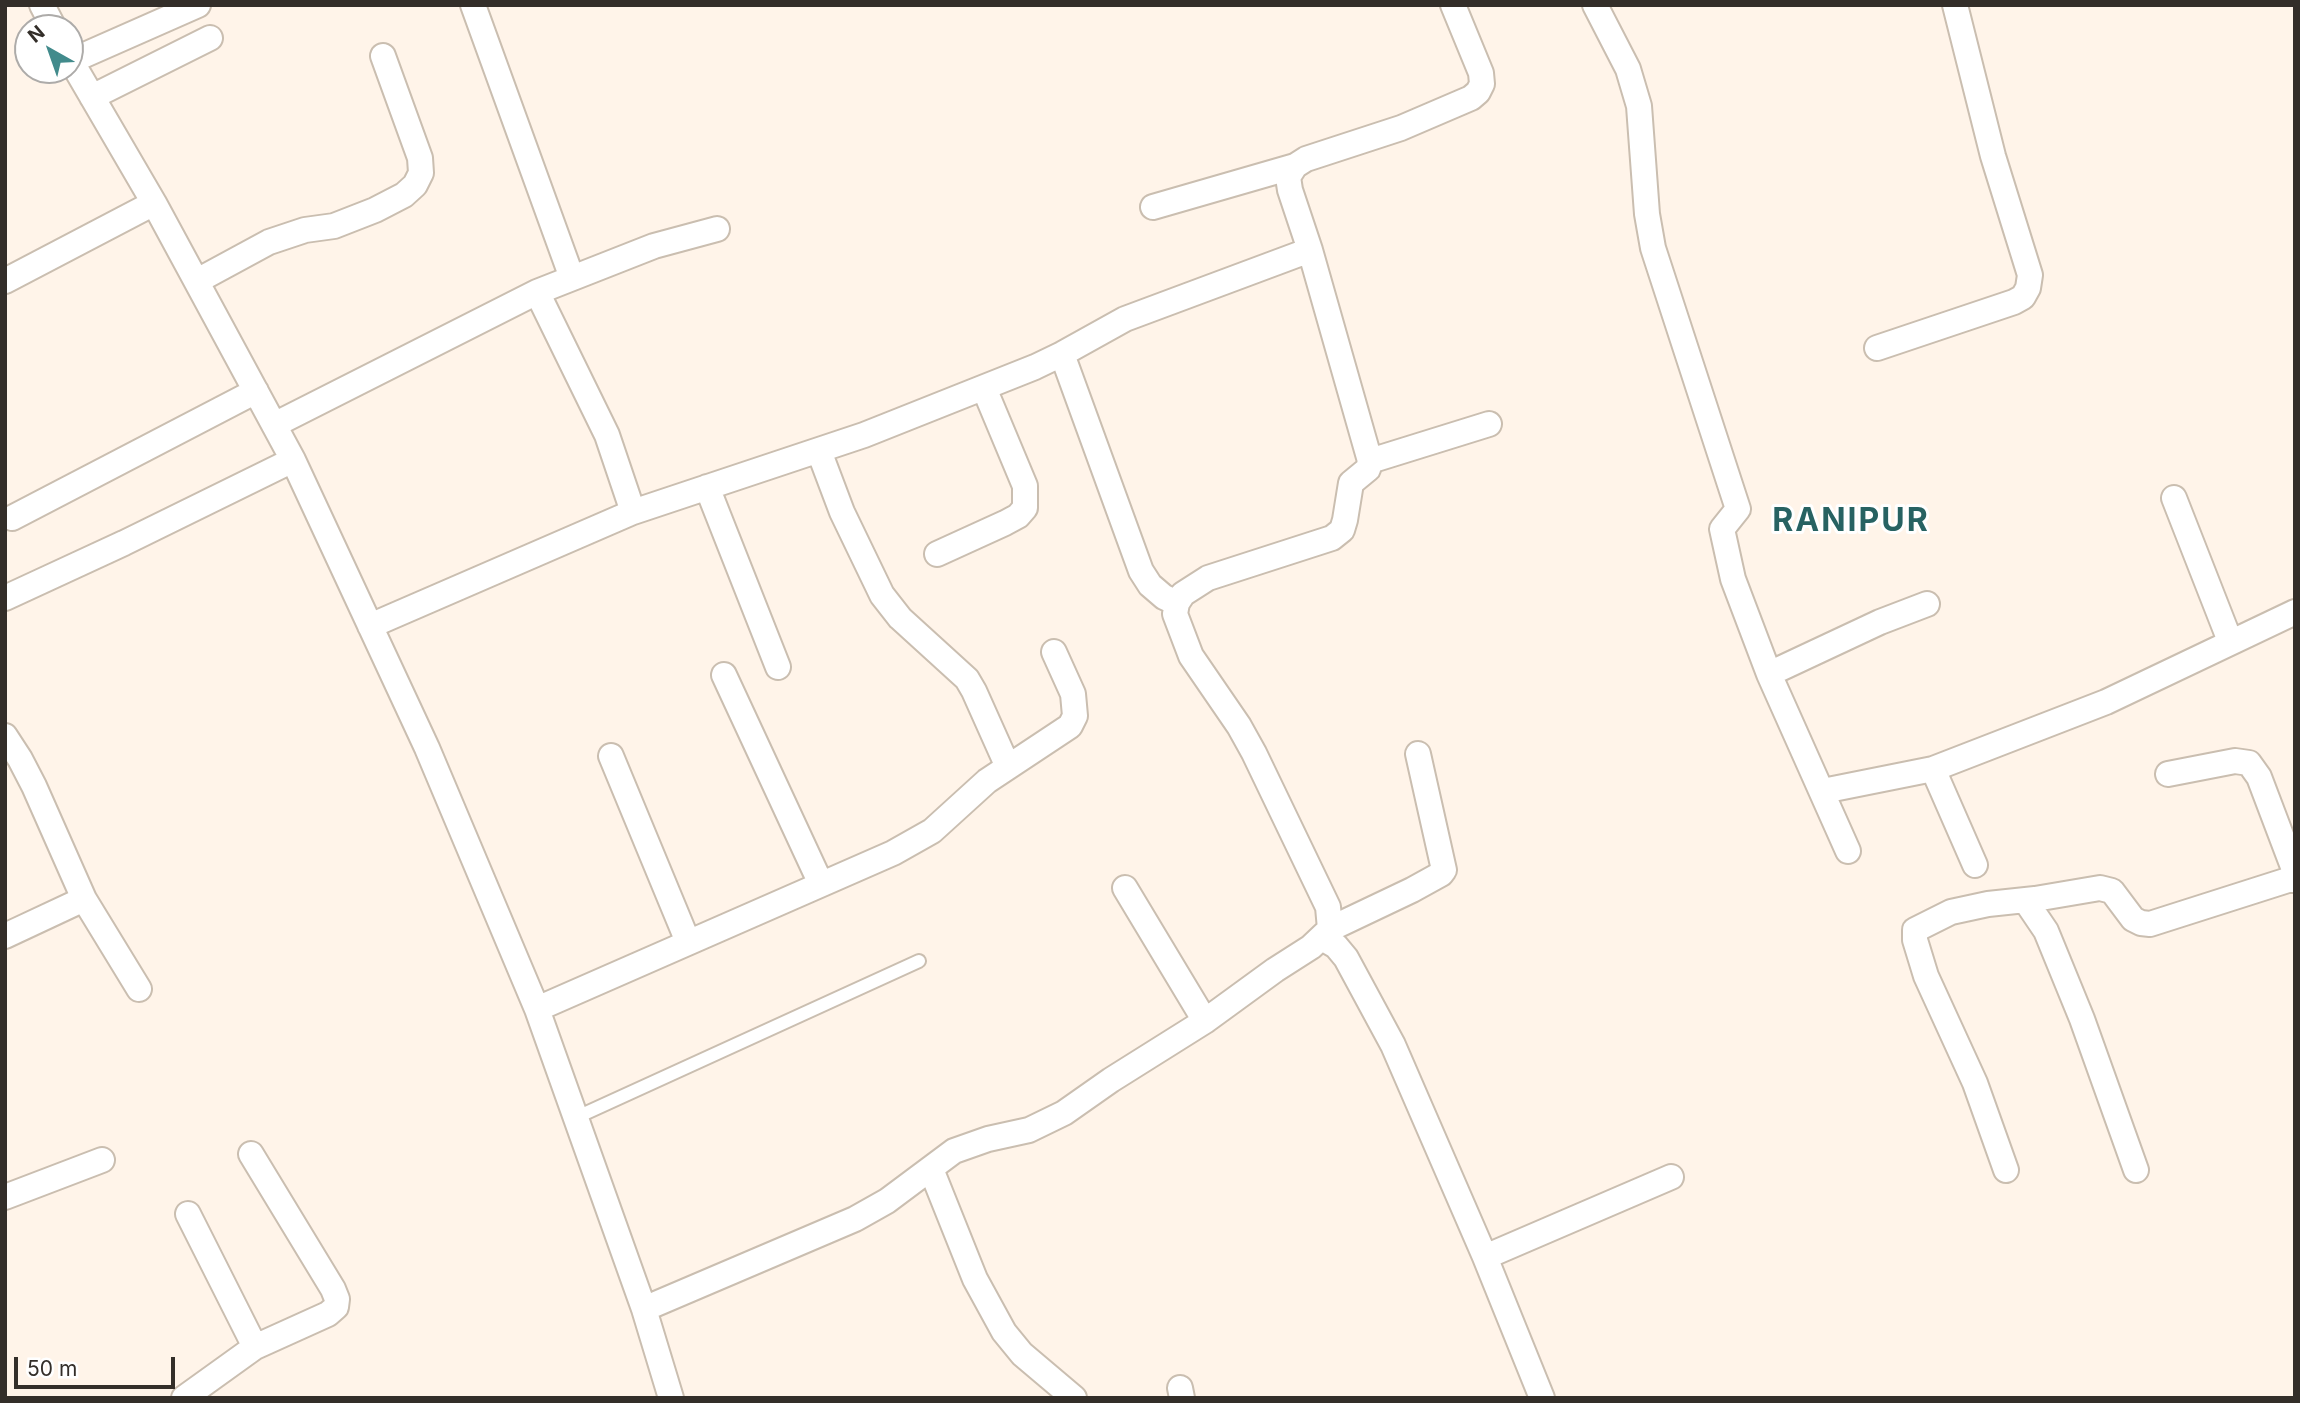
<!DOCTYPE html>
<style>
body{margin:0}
#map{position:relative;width:2300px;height:1403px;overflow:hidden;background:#fff4e9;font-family:Inter,sans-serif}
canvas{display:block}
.frame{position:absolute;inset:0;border:7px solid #332e29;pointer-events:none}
.north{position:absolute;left:14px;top:14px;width:70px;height:70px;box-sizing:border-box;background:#fff;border:2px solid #adaba9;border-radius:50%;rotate:320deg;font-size:19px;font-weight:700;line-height:28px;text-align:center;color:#332e29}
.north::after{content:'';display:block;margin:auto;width:24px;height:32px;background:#428b8c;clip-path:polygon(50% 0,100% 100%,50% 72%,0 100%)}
.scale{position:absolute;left:14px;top:1357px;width:161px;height:32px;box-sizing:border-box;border:4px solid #332e29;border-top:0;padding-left:9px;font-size:21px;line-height:24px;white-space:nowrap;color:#332e29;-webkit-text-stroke:5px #fff;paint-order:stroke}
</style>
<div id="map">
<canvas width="2300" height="1403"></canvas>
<div class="frame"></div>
<div class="north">N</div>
<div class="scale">50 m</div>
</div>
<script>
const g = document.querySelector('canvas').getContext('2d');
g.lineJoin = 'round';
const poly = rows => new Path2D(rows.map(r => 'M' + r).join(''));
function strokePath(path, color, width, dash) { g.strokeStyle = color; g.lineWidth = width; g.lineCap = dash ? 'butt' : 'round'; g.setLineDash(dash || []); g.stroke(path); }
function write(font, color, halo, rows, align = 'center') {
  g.font = font + ' Inter,sans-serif'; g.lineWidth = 6; g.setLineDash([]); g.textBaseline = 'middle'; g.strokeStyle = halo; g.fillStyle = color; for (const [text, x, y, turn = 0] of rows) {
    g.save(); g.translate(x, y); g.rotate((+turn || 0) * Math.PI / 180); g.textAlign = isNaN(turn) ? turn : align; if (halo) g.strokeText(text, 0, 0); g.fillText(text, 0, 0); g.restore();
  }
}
const lane = poly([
 [575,1118,919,961]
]);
const street = poly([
 [42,5,54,28],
 [473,5,572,278],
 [1595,5,1628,69,1639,106,1647,214,1653,248,1738,509,1722,529,1733,579,1769,674,1848,851],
 [70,59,154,203,293,460,427,748,537,1009,644,1309,671,1398],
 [71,61,198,5],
 [92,97,210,38],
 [1153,207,1295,166],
 [5,281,154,203],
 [197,281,269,242,305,230,334,226,375,210,404,195,415,185,421,173,420,158,383,56],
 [537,292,607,435,633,512],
 [1877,348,2014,302,2023,297,2028,288,2030,275,1993,156,1955,5],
 [1062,354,1141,571,1150,585,1164,597,1177,603],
 [274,425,537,292,654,246,717,229],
 [819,451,842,512,882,595,900,618,967,679,974,691,1008,767],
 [1370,461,1489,424],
 [707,487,778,667],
 [2174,498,2230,641],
 [12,518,256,391],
 [937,554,1005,523,1018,516,1025,508,1025,486,984,388],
 [5,598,124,543,293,460],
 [370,626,633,512,864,435,1035,367,1062,354,1125,319,1310,250],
 [1769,674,1880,622,1927,604],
 [724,675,821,884],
 [5,736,20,759,34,786,84,899,139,989],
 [611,756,688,942],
 [1933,769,1975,865],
 [2168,774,2235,761,2249,763,2259,777,2295,872],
 [1823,791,1933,769,2106,702,2295,612],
 [1125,888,1205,1021],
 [2025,900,2046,931,2082,1019,2136,1170],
 [1330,929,1412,890,1441,874,1444,870,1418,754],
 [5,936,84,899],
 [1322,938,1336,946,1346,958,1393,1045,1485,1257,1542,1398],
 [537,1009,893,853,932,831,987,781,1070,726,1075,716,1073,694,1054,652],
 [931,1169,975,1279,1004,1332,1022,1354,1074,1398],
 [2006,1170,1975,1083,1926,976,1915,940,1915,930,1951,912,1988,904,2035,899,2100,888,2112,891,2133,919,2141,923,2150,924,2288,880,2295,880],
 [5,1197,102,1160],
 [188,1214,255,1347],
 [1485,1257,1671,1177],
 [644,1309,855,1219,887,1201,954,1151,988,1139,1029,1130,1064,1113,1111,1080,1205,1021,1275,970,1311,947,1330,929,1328,907,1254,753,1239,726,1191,656,1175,614,1177,603,1183,594,1208,578,1332,538,1342,530,1345,520,1351,483,1368,469,1370,461,1310,250,1290,190,1288,177,1295,166,1306,159,1401,128,1471,98,1478,92,1482,84,1481,73,1453,5],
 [1180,1388,1182,1398],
 [184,1398,255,1347,328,1314,336,1307,337,1299,333,1289,251,1154]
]);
const districtNames = [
 ["RANIPUR",1851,521]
];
strokePath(lane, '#cabeb0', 16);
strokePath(street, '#cabeb0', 28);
strokePath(lane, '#fff', 12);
strokePath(street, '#fff', 24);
g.letterSpacing = '2px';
write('bold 32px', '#276262', '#fff', districtNames);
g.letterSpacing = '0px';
</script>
